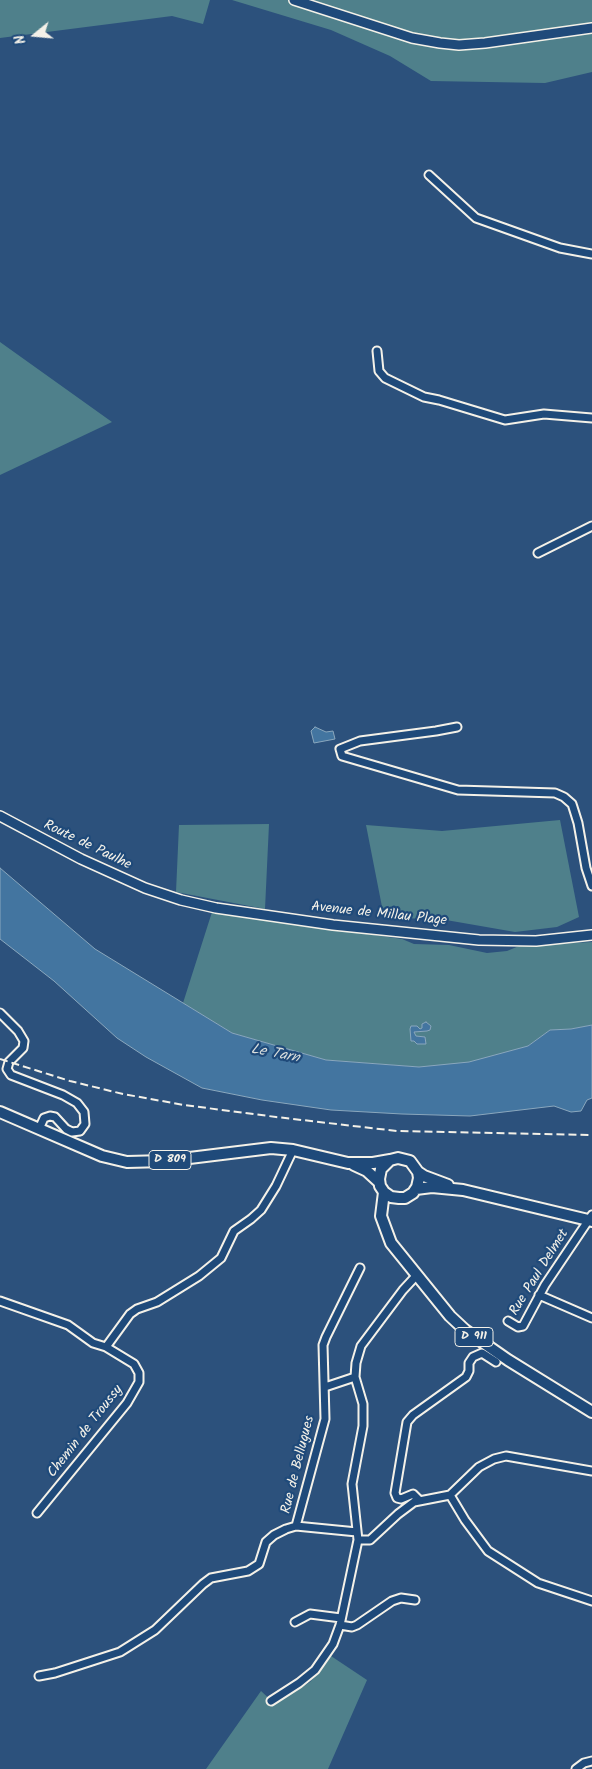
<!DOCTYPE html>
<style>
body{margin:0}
#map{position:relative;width:592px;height:1769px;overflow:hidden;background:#2c517c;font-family:Kalam,sans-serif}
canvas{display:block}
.north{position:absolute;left:10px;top:10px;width:50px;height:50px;-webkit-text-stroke:4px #1f4a7a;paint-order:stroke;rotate:253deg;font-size:14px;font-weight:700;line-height:20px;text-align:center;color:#f4f1e8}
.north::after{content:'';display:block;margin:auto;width:18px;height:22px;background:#f4f1e8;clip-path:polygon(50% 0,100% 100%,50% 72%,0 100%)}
</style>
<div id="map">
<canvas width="592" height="1769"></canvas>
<div class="north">N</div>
</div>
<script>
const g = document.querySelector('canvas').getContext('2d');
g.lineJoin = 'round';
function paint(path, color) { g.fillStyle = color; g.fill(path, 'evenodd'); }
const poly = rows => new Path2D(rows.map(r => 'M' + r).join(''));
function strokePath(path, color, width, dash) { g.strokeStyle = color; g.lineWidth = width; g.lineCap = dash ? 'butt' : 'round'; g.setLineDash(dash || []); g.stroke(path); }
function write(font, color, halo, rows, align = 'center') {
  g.font = font + ' Kalam,sans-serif'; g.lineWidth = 4.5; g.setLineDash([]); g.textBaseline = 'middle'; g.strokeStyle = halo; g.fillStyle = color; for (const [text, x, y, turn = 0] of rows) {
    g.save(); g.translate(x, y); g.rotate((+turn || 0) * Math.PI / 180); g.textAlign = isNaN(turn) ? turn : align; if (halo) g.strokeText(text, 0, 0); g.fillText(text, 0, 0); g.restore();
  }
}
const green = poly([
 [0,0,210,0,203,24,172,16,0,38],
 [232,0,592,0,592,72,545,83,431,81,390,56,331,30],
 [0,342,112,422,0,475],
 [560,820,579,917,557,927,515,932,446,920,384,917,366,825,442,831],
 [269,824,265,909,176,892,179,825],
 [212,912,402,939,414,944,449,945,487,953,507,951,519,946,592,942,592,1025,571,1029,550,1030,528,1046,469,1063,419,1067,326,1060,232,1033,183,1003],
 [331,1656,367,1680,328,1769,206,1769,261,1691,275,1704,310,1682,322,1669]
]);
const water = poly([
 [315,727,326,732,333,731,335,739,314,743,311,731,315,727],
 [0,868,95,949,232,1033,326,1060,419,1067,469,1062,528,1046,550,1030,571,1029,592,1025,592,1098,587,1100,581,1111,571,1112,554,1106,470,1116,402,1114,331,1110,262,1100,202,1088,146,1057,117,1038,54,981,0,939,0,868],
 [426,1022,431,1026,430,1030,427,1031,414,1032,416,1036,425,1037,426,1044,417,1044,414,1041,411,1041,410,1029,411,1026,417,1026,420,1029,422,1028,422,1024,426,1022]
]);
const minor = poly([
 [429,175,476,218,560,248,592,254],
 [377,351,379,371,385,378,424,397,439,400,505,420,544,414,592,418],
 [538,553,592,526],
 [457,727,436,731,360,741,340,749,342,756,458,790,555,793,564,797,572,804,573,807,578,823,586,868,592,886],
 [0,1013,18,1031,24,1041,23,1048,9,1062,7,1069,11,1075,63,1095,77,1103,84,1112,85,1124,80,1131,72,1132,66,1129,55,1117,50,1116,44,1118,39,1129],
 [539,1295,592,1318],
 [0,1301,68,1325,93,1343,106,1347,134,1364,139,1373,139,1382,127,1403,37,1513],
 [508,1321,518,1327,523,1326,545,1285,592,1215],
 [106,1347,130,1314,137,1309,157,1302,199,1276,221,1258,234,1231,251,1219,261,1210,276,1186,293,1150],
 [325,1387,355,1377],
 [450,1495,465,1520,488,1551,538,1583,592,1601],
 [419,1500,413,1494,401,1499,397,1498,395,1493,407,1422,413,1415,466,1377,469,1371,469,1363,473,1357,482,1353,496,1362],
 [296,1526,325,1419,323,1345,326,1337,360,1268],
 [358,1540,370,1540,398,1514,414,1502,450,1495,479,1467,494,1459,506,1456,592,1471],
 [295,1622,310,1614,341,1618],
 [340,1625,352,1627,357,1625,392,1601,401,1598,415,1600],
 [39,1676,55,1673,120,1652,155,1630,203,1584,211,1578,248,1571,259,1564,266,1542,274,1535,286,1529,296,1526,357,1532],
 [271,1701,299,1683,315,1670,333,1644,340,1625,358,1540,352,1484,363,1426,363,1404,355,1377,356,1363,361,1346,403,1290,416,1276],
 [576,1769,584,1763,592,1761]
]);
const tertiary = poly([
 [294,0,412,38,440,43,459,45,485,43,592,28],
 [0,816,81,859,145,888,181,900,216,908,333,925,479,940,536,941,592,935]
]);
const primary = poly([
 [0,1112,102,1156,127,1162,165,1161,271,1148,293,1150,348,1163,373,1163,390,1160],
 [354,1165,367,1171,379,1182],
 [418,1172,419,1178,417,1187,413,1193,405,1198,399,1198,391,1197,384,1192,380,1186,379,1179,381,1169,390,1160,398,1158,410,1161,418,1172,424,1176,448,1185],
 [416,1189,432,1187,463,1190,592,1221],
 [384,1192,381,1216,391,1243,450,1316,465,1330,508,1360,592,1412]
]);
const rail = poly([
 [0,1059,70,1081,123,1094,184,1105,276,1117,397,1131,592,1135]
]);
const shields = [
 [170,1160,42],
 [474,1337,38]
];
const shieldNames = [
 ["D 809",170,1160],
 ["D 911",474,1337]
];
const streetNames = [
 ["Route de Paulhe",87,846,26],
 ["Avenue de Millau Plage",379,915,6],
 ["Rue Paul Delmet",540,1273,-58],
 ["Chemin de Troussy",86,1432,-52],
 ["Rue de Bellugues",299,1465,-76]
];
const waterNames = [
 ["Le Tarn",275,1055,11]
];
paint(green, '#4f808b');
paint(water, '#4375a0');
strokePath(water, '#8aa7bd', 1);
strokePath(minor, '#f4f1e8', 11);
strokePath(tertiary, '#f4f1e8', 12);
strokePath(primary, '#f4f1e8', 14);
strokePath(minor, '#1f4a7a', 7);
strokePath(tertiary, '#1f4a7a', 9);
strokePath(primary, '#1f4a7a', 10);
strokePath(rail, '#f4f1e8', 2, [8, 4]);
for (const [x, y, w] of shields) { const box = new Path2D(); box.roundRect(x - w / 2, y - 9.5, w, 19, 4); g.fillStyle = '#1f4a7a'; g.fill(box); strokePath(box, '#f4f1e8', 1); }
write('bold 12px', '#f4f1e8', null, shieldNames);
write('14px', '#f4f1e8', '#1f4a7a', streetNames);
write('italic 15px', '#d9dedd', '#1f4a7a', waterNames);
</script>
